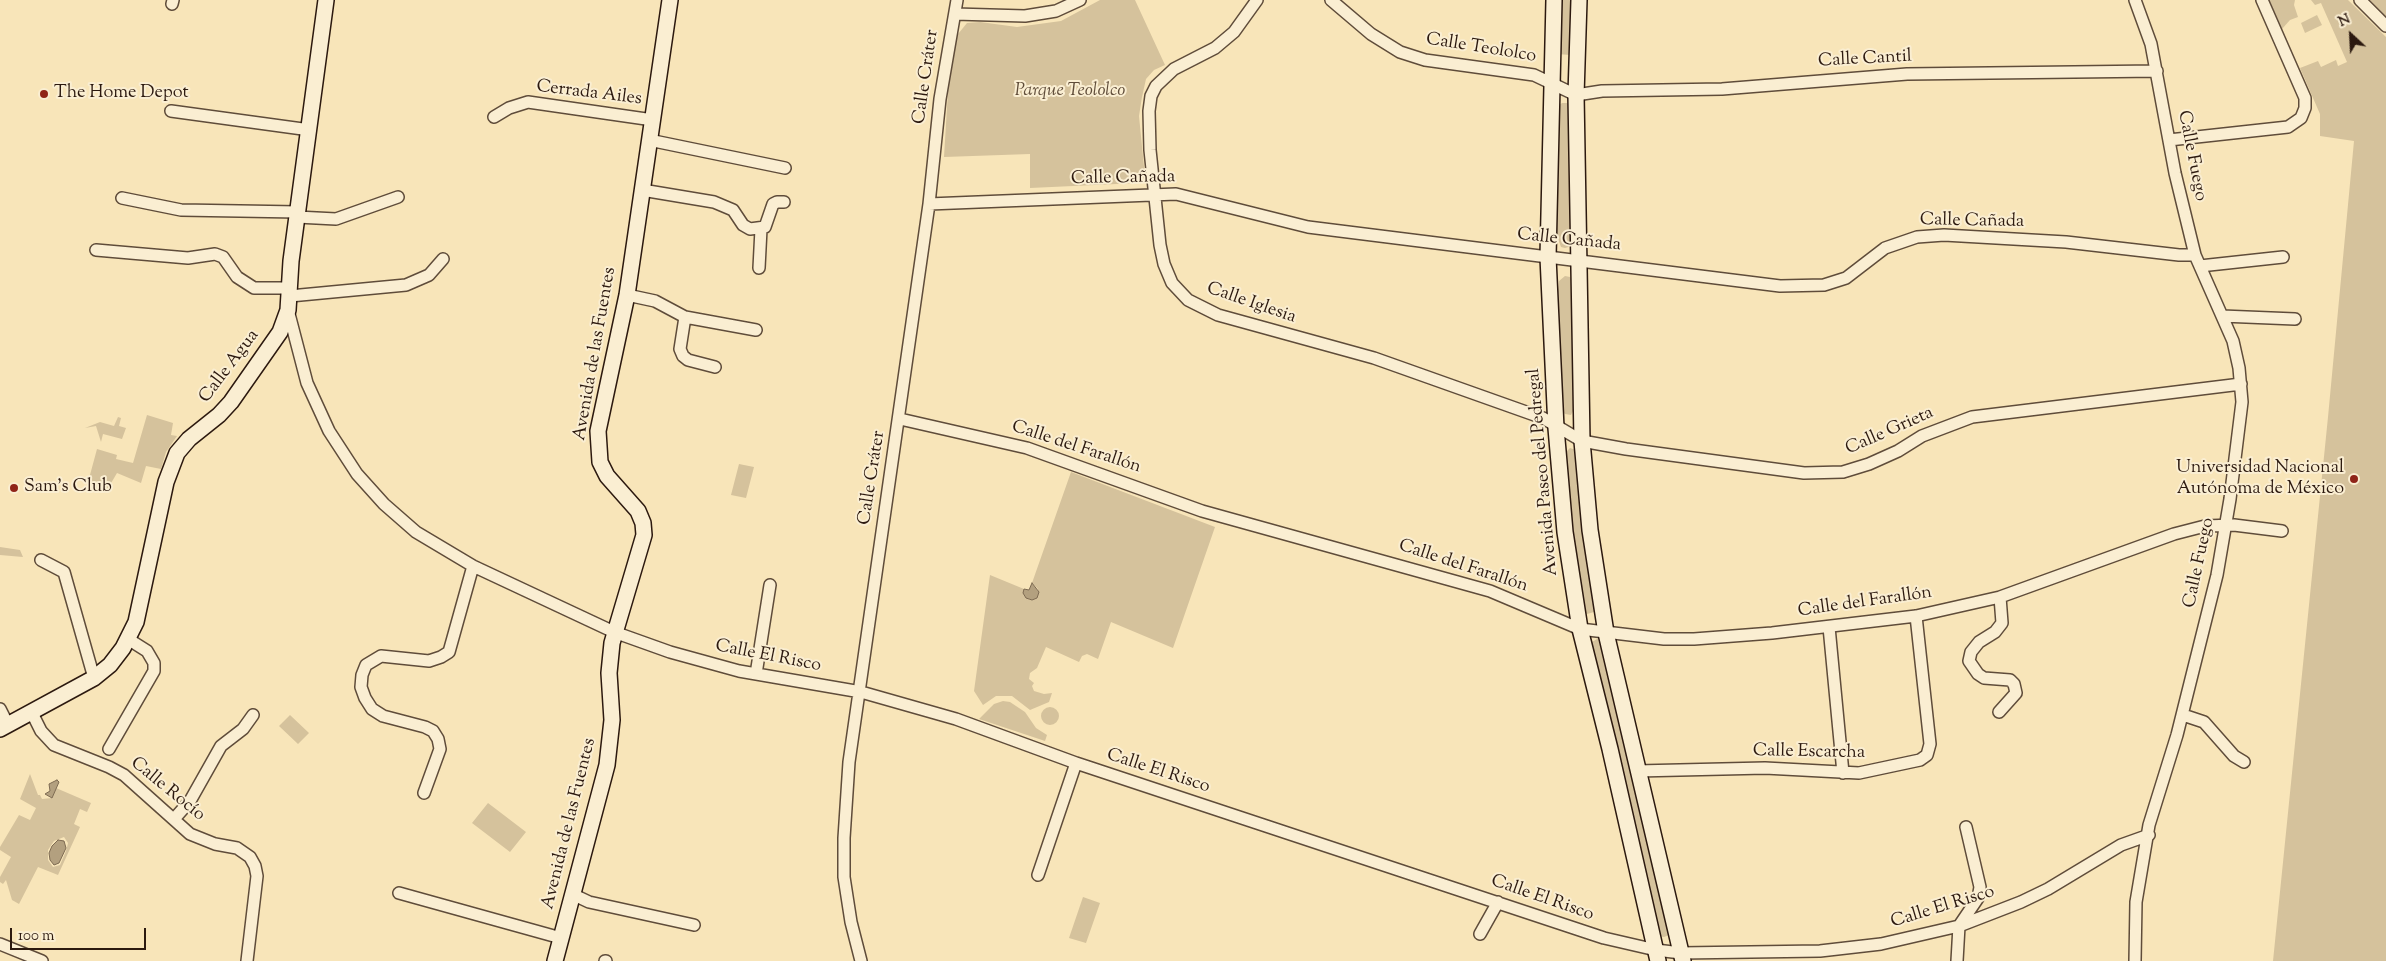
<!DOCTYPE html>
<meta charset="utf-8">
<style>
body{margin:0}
#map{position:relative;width:2386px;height:961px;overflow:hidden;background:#f8e5b9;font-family:"Sorts Mill Goudy",serif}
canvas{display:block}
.north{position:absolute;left:2326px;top:10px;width:50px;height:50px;-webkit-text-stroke:4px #faeed2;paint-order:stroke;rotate:335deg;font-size:14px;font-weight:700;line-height:20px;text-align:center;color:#2c190f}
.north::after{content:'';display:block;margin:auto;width:18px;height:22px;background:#2c190f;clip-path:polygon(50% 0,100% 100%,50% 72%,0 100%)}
.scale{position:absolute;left:10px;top:928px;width:136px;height:22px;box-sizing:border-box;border:2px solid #2c190f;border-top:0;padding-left:6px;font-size:15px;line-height:18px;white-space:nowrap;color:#2c190f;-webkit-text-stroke:4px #faeed2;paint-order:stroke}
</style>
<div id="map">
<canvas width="2386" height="961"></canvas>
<div class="north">N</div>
<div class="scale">100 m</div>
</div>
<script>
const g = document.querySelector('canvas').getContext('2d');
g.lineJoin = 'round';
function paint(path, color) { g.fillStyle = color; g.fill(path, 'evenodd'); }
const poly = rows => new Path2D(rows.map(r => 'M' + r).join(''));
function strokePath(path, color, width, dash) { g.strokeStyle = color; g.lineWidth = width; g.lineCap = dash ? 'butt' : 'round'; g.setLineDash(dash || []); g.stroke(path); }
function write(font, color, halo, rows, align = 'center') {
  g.font = font + ' "Sorts Mill Goudy",serif'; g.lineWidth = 4; g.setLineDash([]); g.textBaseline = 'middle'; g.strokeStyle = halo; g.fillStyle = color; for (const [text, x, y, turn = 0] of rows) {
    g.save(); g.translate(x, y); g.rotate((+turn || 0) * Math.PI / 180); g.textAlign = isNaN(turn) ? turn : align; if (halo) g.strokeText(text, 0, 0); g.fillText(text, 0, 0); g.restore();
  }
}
const green = poly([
 [1100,0,1135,0,1165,65,1154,70,1146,79,1142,97,1139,116,1145,177,1138,183,1030,188,1030,154,944,157,948,91,954,39,967,23,980,22,1017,27,1061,21],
 [1559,0,1574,0,1571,55,1556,54],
 [2269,0,2295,0,2294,5,2298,17,2290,20,2282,29],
 [2311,0,2348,0,2386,37,2386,961,2273,961,2328,417,2354,141,2320,136,2320,114,2300,68,2318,61,2321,67,2336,60,2338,66,2347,62,2321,3,2315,5],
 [2370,0,2386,0,2386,16],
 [2317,15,2322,25,2305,33,2301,23],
 [1562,103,1567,103,1571,107,1572,246,1565,248,1561,247,1557,236,1556,112,1558,106],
 [1565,276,1570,277,1573,282,1575,407,1571,415,1565,414,1562,411,1558,291,1559,281],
 [147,415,173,423,171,435,177,436,166,452,161,469,146,466,141,483,117,473,107,490,87,486,97,449,117,455,116,459,133,463],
 [118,417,121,418,119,426,126,428,122,439,103,434,101,442,96,426,85,428,100,422,114,426],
 [1570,448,1576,450,1595,604,1594,612,1587,614,1583,610,1571,536,1565,458,1566,452],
 [739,464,754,467,746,498,731,495],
 [1071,472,1215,527,1173,648,1111,622,1098,659,1087,654,1082,656,1079,662,1046,647,1037,668,1030,673,1029,679,1034,683,1032,686,1034,691,1044,694,1052,693,1049,702,1030,710,1012,696,996,696,983,705,974,691,990,575,1024,589,1024,595,1030,600,1037,598,1038,589,1032,583],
 [0,547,20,550,23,557,0,555],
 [1599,638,1605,649,1669,929,1669,935,1664,937,1658,936,1590,643],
 [1003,701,1010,702,1025,712,1036,728,1047,735,1045,741,979,719,994,704],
 '1041 716a9 9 0 1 1 18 0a9 9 0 1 1-18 0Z',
 [290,715,309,733,298,744,279,726],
 [30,774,38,795,40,795,42,799,52,798,56,788,91,803,87,812,80,809,74,824,80,827,58,875,38,867,19,904,12,900,6,880,3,884,0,882,0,877,11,857,0,850,0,847,19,815,30,820,36,808,20,799],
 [64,837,68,843,66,851,60,865,53,867,48,860,48,850,54,841],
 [488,803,526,832,510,852,472,823],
 [1083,897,1100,903,1086,943,1069,938]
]);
const water = poly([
 [1032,583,1039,592,1037,598,1032,600,1026,598,1023,593,1024,589,1029,590,1032,583],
 [57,780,59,782,52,798,45,794,50,791,49,784,57,780],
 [58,840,64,841,66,848,59,863,54,865,50,860,49,853,52,846,58,840]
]);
const street = poly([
 [1257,0,1234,32,1215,48,1174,69,1156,86,1151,96,1149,111,1150,150,1160,245,1164,264,1172,283,1188,300,1218,315,1374,358,1543,418,1582,441,1626,449,1804,473,1843,472,1869,464,1898,451,1922,436,1972,417,2241,384],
 [1331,0,1371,34,1400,52,1425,60,1534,75,1576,95,1602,91,1722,89,1907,74,2157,71],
 [2360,0,2386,26],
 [172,4,173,0],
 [955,14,1025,16,1056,11,1080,0],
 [171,111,310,130],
 [494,117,509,108,528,102,653,120],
 [649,140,785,168],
 [2169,140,2288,127,2301,118,2305,108,2305,98,2262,0],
 [642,190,714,202,733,210,743,225,750,229,765,227,773,204,777,202,784,202],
 [122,198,181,210,298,212],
 [929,204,1176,194,1308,227,1780,286,1824,285,1846,278,1885,248,1917,237,1944,235,2066,242,2179,255,2195,255],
 [297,217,336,219,398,197],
 [96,250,188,258,215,254,223,257,237,277,254,288,290,288],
 [2200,266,2283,257],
 [759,268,761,229],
 [627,295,655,301,685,317,756,330],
 [290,296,406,285,429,275,443,259],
 [288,310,307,383,329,431,357,474,384,504,416,532,473,566,614,632,670,652,739,671,861,692,956,719,1076,763,1604,938,1656,950,1681,953,1820,951,1881,944,1959,926,2021,902,2048,889,2121,845,2149,835],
 [2222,316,2295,319],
 [685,317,680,349,683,356,688,360,715,367],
 [900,419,1027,448,1202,511,1490,591,1580,629,1664,639,1694,639,1772,633,1916,616,2000,597,2174,534,2205,526,2234,525,2282,531],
 [41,560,64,572,94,678],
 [1829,627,1843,773],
 [756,674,770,585],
 [0,709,8,725],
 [1999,712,2016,693,2014,684,2010,680,1984,678,1978,674,1969,661,1971,652,1979,642,1995,632,2002,623,2000,597],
 [32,713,41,731,54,745,109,767,124,775,190,834,215,844,237,848,250,857,255,866,257,876,247,961],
 [2183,715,2204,722,2234,756,2244,762],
 [109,749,154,671,154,663,147,651,128,639],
 [1637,771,1765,768,1859,773,1920,760,1927,755,1930,744,1916,616],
 [424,793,440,749,438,739,433,731,425,727,383,716,372,709,365,698,361,687,362,675,366,665,381,656,429,661,441,657,449,652,473,566],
 [174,819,190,801,221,746,243,729,253,715],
 [1038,875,1076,763],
 [399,893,561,938],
 [572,894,589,902,694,925],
 [1480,934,1498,902],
 [0,944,42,961],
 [605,961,606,961],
 [861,961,851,922,844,877,844,838,849,762,929,204,940,99,957,0],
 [1957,961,1959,926,1978,898,1980,887,1966,827],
 [2135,961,2136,902,2149,825,2177,735,2217,575,2230,499,2242,402,2239,368,2233,341,2195,255,2175,173,2151,44,2135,0]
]);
const secondary = poly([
 [1554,0,1548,257,1556,428,1565,532,1580,629,1610,749,1658,961],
 [1579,0,1576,95,1582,441,1590,530,1606,633,1683,961],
 [0,729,94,678,110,665,123,648,136,622,166,482,177,453,189,439,219,415,231,402,280,332,288,310,291,261,326,0],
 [555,961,607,765,612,720,609,673,612,643,644,535,643,523,638,511,607,476,600,462,598,431,627,295,670,0]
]);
const markers = [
 [44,94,5,"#8f2418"],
 [2354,479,5,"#8f2418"],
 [14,488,5,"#8f2418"]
];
const streetNames = [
 ["Calle Teololco",1481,49,9],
 ["Calle Cantil",1865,60,-3],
 ["Calle Cráter",927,77,-82],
 ["Cerrada Ailes",589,94,7],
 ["Calle Fuego",2191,156,79],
 ["Calle Cañada",1123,179,-1],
 ["Calle Cañada",1972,222,1],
 ["Calle Cañada",1569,241,6],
 ["Calle Iglesia",1251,304,19],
 ["Avenida de las Fuentes",596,354,-80],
 ["Calle Agua",230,367,-53],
 ["Calle Grieta",1890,432,-24],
 ["Calle del Farallón",1076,448,18],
 ["Avenida Paseo del Pedregal",1544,472,-95],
 ["Calle Cráter",873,478,-81],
 ["Calle Fuego",2200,563,-78],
 ["Calle del Farallón",1463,567,18],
 ["Calle del Farallón",1865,603,-8],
 ["Calle El Risco",768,657,11],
 ["Calle Escarcha",1809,753,1],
 ["Calle El Risco",1158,772,18],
 ["Calle Rocío",167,790,39],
 ["Avenida de las Fuentes",570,824,-76],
 ["Calle El Risco",1542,899,19],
 ["Calle El Risco",1943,908,-17]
];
const parkNames = [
 ["Parque Teololco",1070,92]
];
const poiNames = [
 ["The Home Depot",54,94],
 ["Universidad Nacional",2344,469,"right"],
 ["Autónoma de México",2344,490,"right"],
 ["Sam's Club",24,488]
];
paint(green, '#d5c29c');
paint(water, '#b3a07f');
strokePath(water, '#7d6a52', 1);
strokePath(street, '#5f4c3a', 14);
strokePath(secondary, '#2c190f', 18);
strokePath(street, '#faeed2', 11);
strokePath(secondary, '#faeed2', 15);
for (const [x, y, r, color] of markers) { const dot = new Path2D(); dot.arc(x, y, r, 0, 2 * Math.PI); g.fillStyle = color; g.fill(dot); strokePath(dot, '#faeed2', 2); }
write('18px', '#2c190f', '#faeed2', streetNames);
write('italic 18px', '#5f4c39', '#faeed2', parkNames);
write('18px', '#2c190f', '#faeed2', poiNames, 'left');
</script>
